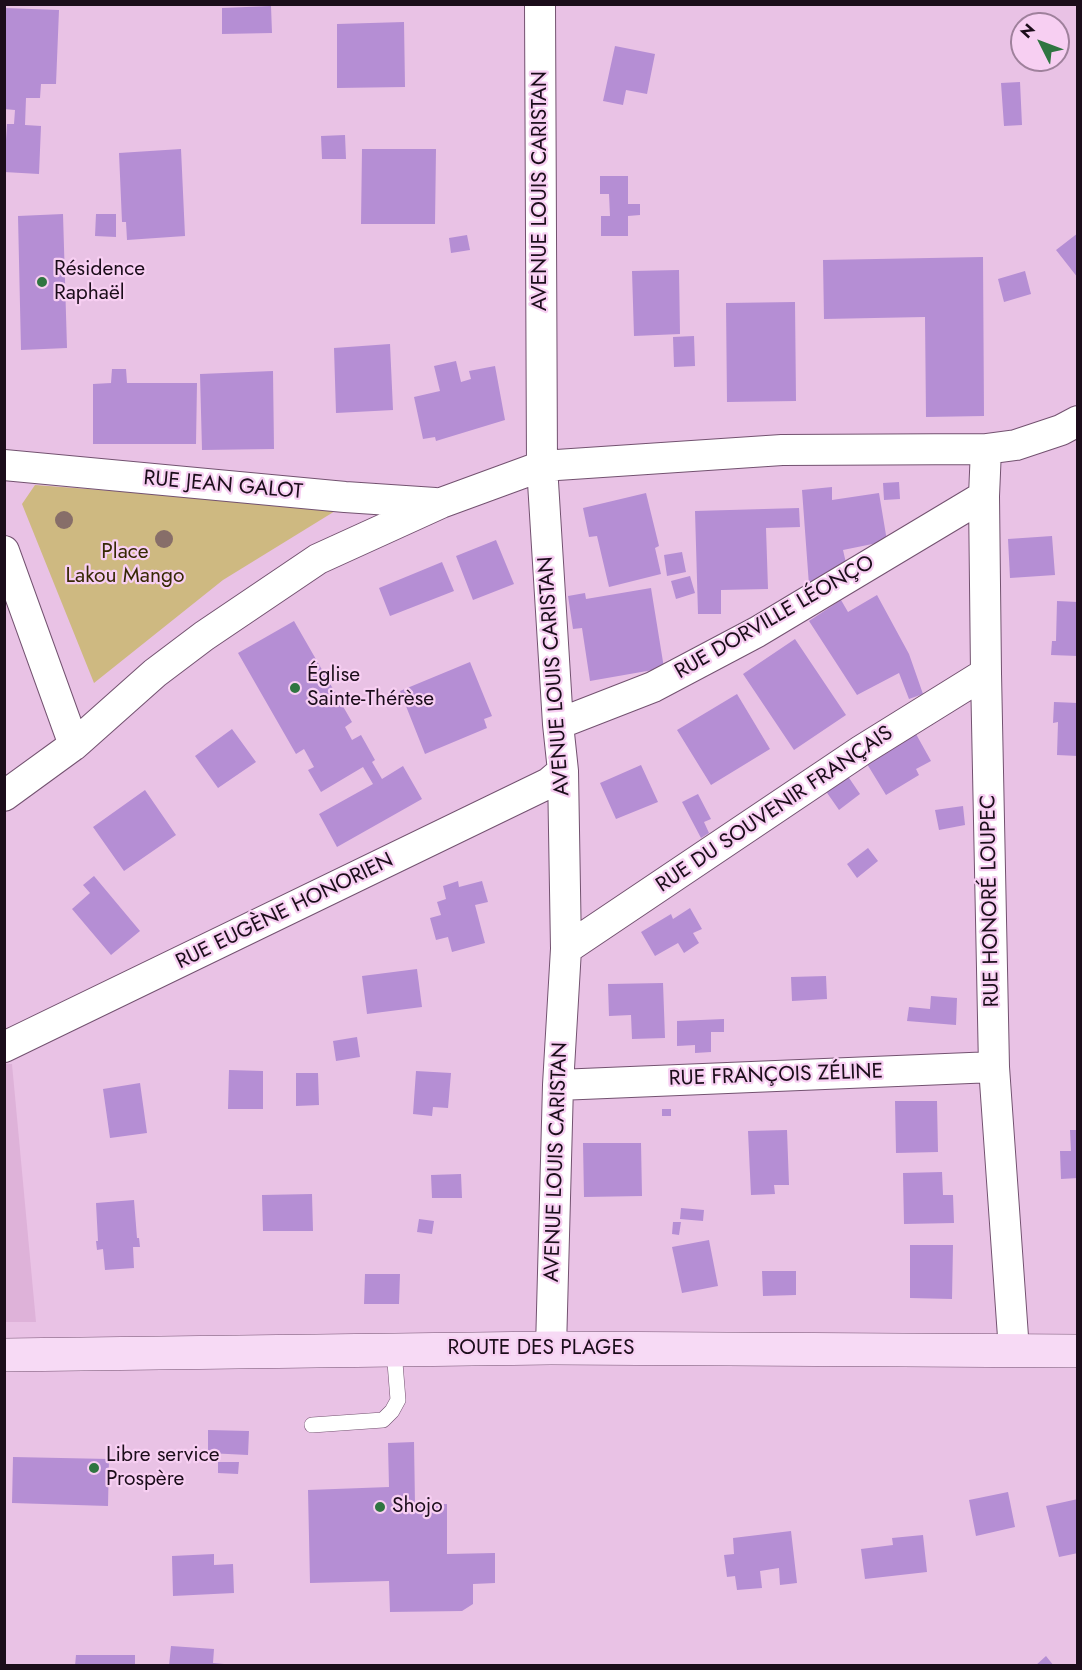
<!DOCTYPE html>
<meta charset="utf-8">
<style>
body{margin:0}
#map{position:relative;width:1082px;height:1670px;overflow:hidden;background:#e9c2e5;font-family:Jost,sans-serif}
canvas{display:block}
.frame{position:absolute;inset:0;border:6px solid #1b0d1a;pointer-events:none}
.north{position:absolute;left:1010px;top:12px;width:60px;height:60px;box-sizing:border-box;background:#f7cff2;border:2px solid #9f819c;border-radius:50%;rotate:312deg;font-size:16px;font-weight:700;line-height:24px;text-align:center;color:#1b0d1a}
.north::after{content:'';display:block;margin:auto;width:21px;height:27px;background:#2f7541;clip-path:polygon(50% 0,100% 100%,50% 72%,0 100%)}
</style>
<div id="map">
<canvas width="1082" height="1670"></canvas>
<div class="frame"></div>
<div class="north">N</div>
</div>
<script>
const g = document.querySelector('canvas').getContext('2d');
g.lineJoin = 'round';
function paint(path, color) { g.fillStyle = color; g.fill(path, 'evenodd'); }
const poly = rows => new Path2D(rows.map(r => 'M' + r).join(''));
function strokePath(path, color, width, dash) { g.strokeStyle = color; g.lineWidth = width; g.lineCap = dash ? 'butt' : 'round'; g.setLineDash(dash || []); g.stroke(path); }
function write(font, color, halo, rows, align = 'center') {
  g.font = font + ' Jost,sans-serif'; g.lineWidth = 4.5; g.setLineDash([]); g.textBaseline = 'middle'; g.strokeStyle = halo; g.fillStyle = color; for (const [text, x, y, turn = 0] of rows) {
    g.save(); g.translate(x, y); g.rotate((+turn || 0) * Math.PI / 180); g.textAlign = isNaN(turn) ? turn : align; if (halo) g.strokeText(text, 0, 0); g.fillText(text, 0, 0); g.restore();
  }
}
const built = poly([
 [5,1064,12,1064,36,1322,5,1322]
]);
const green = poly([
 [35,485,340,508,223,580,94,683,22,504]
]);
const building = poly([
 [271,6,272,33,222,34,222,8],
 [4,8,59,10,56,84,41,84,40,98,26,98,25,125,41,126,39,174,4,172,7,124,14,124,15,110,4,109],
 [404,22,405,87,337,88,337,24],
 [615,46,655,54,647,94,626,90,623,105,603,101],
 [1020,82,1022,125,1004,126,1001,83],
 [345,135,346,159,322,159,321,136],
 [181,149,185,236,127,240,126,222,122,222,119,153],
 [362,149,436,149,435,224,361,224],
 [600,176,628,176,628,204,640,204,640,215,628,216,628,236,601,236,601,216,610,216,609,194,600,194],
 [63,214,67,348,21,350,18,216],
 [96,214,116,214,116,237,95,236],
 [1078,233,1078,278,1056,250],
 [467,235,470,250,451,253,449,238],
 [983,257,984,416,926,417,925,317,824,319,823,260],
 [679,270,680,334,634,336,632,271],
 [1025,271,1031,294,1004,302,998,279],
 [795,302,796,401,727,402,726,303],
 [694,336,695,366,674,367,673,337],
 [390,344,393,410,336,413,334,348],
 [456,361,461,382,471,379,469,371,495,366,505,420,436,441,435,437,423,439,414,397,440,391,434,366],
 [112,369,126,369,127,383,197,383,196,444,93,444,93,384,111,383],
 [273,371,274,449,202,450,200,374],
 [899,482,900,499,884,500,883,483],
 [832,487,832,500,879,493,887,541,843,550,846,563,809,585,802,490],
 [646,493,659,546,655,548,661,574,609,587,597,536,589,537,583,508],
 [799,508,800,527,766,528,768,589,721,590,721,614,698,614,695,511],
 [1052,536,1055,575,1010,578,1008,539],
 [496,540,514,584,473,600,456,556],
 [682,552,686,572,667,576,664,555],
 [442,562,454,591,390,616,379,588],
 [690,576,695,593,676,599,671,581],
 [651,588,664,668,590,681,582,628,573,629,568,596,585,593,586,599],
 [877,595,909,654,923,694,909,699,899,673,857,695,809,621,841,600,848,612],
 [1057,601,1078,602,1078,656,1051,655,1052,641,1056,641],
 [294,621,352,722,345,727,352,740,361,735,375,760,372,762,382,779,403,766,422,799,337,847,319,814,373,784,363,767,321,792,308,770,314,767,304,749,296,754,238,653],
 [795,639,846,715,794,750,743,674],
 [470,662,492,716,484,719,487,728,425,754,400,691],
 [737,694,770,749,711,785,677,730],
 [1054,702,1078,703,1078,756,1057,755,1058,722,1053,723],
 [232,729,256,762,218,788,195,756],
 [916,734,931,761,916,769,919,775,886,795,867,764],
 [641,765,658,802,616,819,600,783],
 [845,772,860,794,839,810,823,787],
 [145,790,176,835,124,871,93,827],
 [698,794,711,819,704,822,709,833,701,838,682,802],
 [963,806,965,825,939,830,935,810],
 [868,848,878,861,857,878,847,864],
 [94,876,140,931,111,955,72,909,90,893,83,885],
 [458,881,459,887,482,881,488,902,475,905,485,943,452,952,448,937,436,940,430,918,441,915,437,902,446,899,443,886],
 [690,908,702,929,693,933,699,943,684,953,678,943,655,956,641,932,671,914,673,919],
 [417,969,422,1007,367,1014,362,976],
 [826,976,827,999,792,1001,791,977],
 [663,983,665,1038,632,1039,631,1015,609,1016,608,984],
 [931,996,957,998,956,1025,907,1021,909,1007,930,1009],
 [724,1019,724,1032,711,1032,711,1052,695,1053,695,1045,677,1046,677,1021],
 [357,1037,360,1057,336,1061,333,1041],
 [229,1070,263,1071,263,1109,228,1109],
 [416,1071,451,1073,448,1108,433,1107,432,1116,413,1114],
 [296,1073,318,1073,319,1105,296,1106],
 [140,1083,147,1133,110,1138,103,1089],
 [895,1101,937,1101,938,1152,896,1153],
 [662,1109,671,1109,671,1116,662,1116],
 [787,1130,789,1185,774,1185,775,1194,751,1195,748,1131],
 [1070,1130,1078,1130,1078,1178,1061,1179,1060,1151,1071,1151],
 [583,1143,641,1143,642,1196,584,1197],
 [942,1172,943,1195,953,1195,954,1223,904,1224,903,1173],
 [461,1174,462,1198,432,1198,431,1175],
 [312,1194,313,1231,263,1231,262,1195],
 [134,1200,137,1238,139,1238,140,1247,133,1247,134,1268,105,1270,103,1249,97,1250,96,1241,98,1241,96,1203],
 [681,1208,704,1210,703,1221,680,1219],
 [419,1219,434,1221,432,1234,417,1232],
 [673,1222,681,1222,679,1235,672,1234],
 [709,1240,718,1286,682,1293,672,1247],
 [910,1245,953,1245,952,1299,910,1298],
 [762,1271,796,1271,796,1295,763,1296],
 [365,1274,400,1274,399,1304,364,1304],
 [208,1430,249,1431,248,1455,208,1453],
 [414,1442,415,1505,447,1504,447,1554,495,1553,495,1583,473,1584,473,1604,462,1611,390,1612,389,1581,310,1583,308,1490,389,1487,388,1443],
 [13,1457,109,1459,108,1506,12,1503],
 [218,1462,239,1462,238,1474,218,1473],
 [1008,1492,1015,1527,976,1536,969,1500],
 [1078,1499,1078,1553,1059,1557,1046,1506],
 [791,1531,797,1583,780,1585,779,1568,760,1571,762,1588,737,1590,735,1576,727,1577,724,1555,734,1554,733,1538],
 [923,1535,927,1572,865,1579,861,1549,893,1545,892,1538],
 [214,1554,214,1565,233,1564,234,1593,173,1596,172,1556],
 [171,1646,214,1649,213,1663,224,1664,224,1666,169,1666],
 [76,1655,135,1655,135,1666,75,1666],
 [1046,1656,1054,1666,1035,1666]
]);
const lane = poly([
 [312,1425,383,1420,392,1411,398,1400,394,1350]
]);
const street = poly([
 [540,4,542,466,558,724,563,771,566,949,558,1085,551,1348],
 [986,449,984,496,986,673,994,1067,1014,1351],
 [4,465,345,497,435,503],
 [4,551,74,745],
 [558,724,653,687,757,632,984,496],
 [4,796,74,745,155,673,204,636,318,559,441,503,542,466,782,450,986,449,1016,445,1061,430,1078,421],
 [566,949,862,750,986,673],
 [4,1047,549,783,563,771],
 [558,1085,994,1067]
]);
const secondary = poly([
 [4,1355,551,1348,1078,1351]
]);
const trees = [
 [64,520],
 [164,539]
];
const markers = [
 [42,282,6,"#2f7541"],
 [295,688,6,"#2f7541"],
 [94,1468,6,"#2f7541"],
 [380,1507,6,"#2f7541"]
];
const streetNames = [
 ["AVENUE LOUIS CARISTAN",541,191,-90],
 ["RUE JEAN GALOT",223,486,5],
 ["RUE DORVILLE LÉONÇO",775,618,-30],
 ["AVENUE LOUIS CARISTAN",555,676,-94],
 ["RUE DU SOUVENIR FRANÇAIS",775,810,-34],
 ["RUE HONORÉ LOUPEC",991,901,-91],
 ["RUE EUGÈNE HONORIEN",285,912,-26],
 ["RUE FRANÇOIS ZÉLINE",776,1076,-2],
 ["AVENUE LOUIS CARISTAN",557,1162,-88],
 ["ROUTE DES PLAGES",541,1349]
];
const poiNames = [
 ["Résidence",54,270],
 ["Raphaël",54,294],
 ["Église",307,676],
 ["Sainte-Thérèse",307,700],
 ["Libre service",106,1456],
 ["Prospère",106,1480],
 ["Shojo",392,1507]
];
const parkNames = [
 ["Place",125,553],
 ["Lakou Mango",125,577]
];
paint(built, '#deb2d9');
paint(green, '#ceb981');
paint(building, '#b58ed4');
strokePath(lane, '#735270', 16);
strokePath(street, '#735270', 32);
strokePath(secondary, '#735270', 34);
strokePath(lane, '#fff', 15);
strokePath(street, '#fff', 30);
strokePath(secondary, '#f7daf5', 33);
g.fillStyle = '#876e69';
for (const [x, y] of trees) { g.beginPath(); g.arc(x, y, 9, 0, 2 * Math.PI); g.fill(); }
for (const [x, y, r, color] of markers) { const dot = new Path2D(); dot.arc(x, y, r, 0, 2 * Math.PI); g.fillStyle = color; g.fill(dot); strokePath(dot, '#f7cff2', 2); }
write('21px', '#1b0d1a', '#f7cff2', streetNames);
write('21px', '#1b0d1a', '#f7cff2', poiNames, 'left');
write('21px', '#362904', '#f7cff2', parkNames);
</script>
